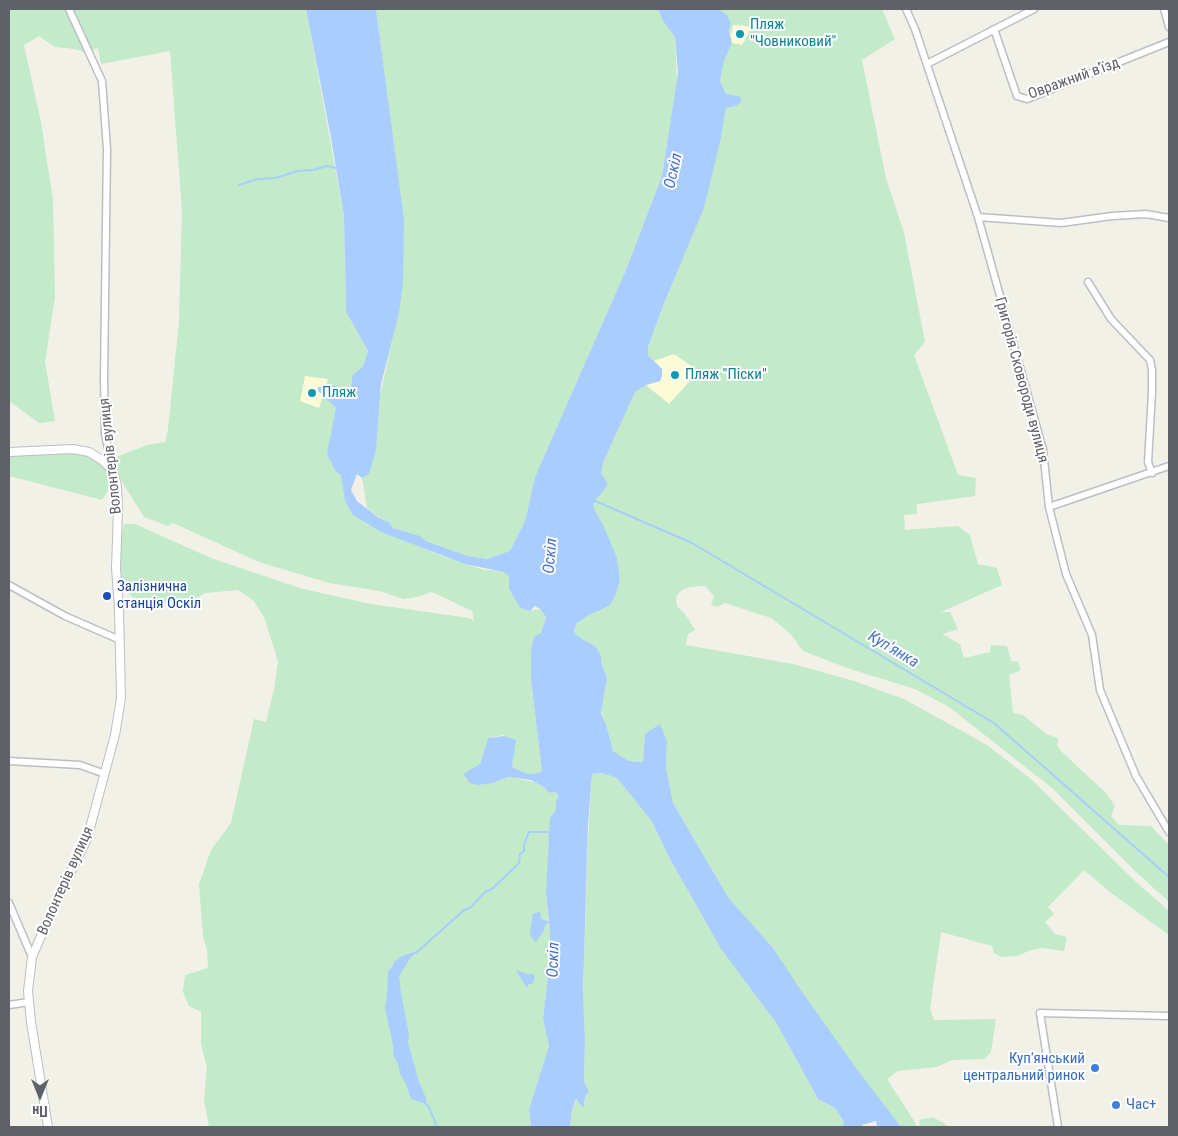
<!DOCTYPE html>
<meta charset="utf-8">
<style>
body{margin:0}
#map{position:relative;width:1178px;height:1136px;overflow:hidden;background:#f1f1e8;font-family:"Roboto Condensed",sans-serif}
canvas{display:block}
.frame{position:absolute;inset:0;border:10px solid #5f6168;pointer-events:none}
.north{position:absolute;left:15px;top:1071px;width:50px;height:50px;-webkit-text-stroke:4px #fff;paint-order:stroke;rotate:180deg;font-size:14px;font-weight:700;line-height:20px;text-align:center;color:#5f6168}
.north::after{content:'';display:block;margin:auto;width:18px;height:22px;background:#5f6168;clip-path:polygon(50% 0,100% 100%,50% 72%,0 100%)}
</style>
<div id="map">
<canvas width="1178" height="1136"></canvas>
<div class="frame"></div>
<div class="north">Пн</div>
</div>
<script>
const g = document.querySelector('canvas').getContext('2d');
g.lineJoin = 'round';
function paint(path, color) { g.fillStyle = color; g.fill(path, 'evenodd'); }
const poly = rows => new Path2D(rows.map(r => 'M' + r).join(''));
function strokePath(path, color, width, dash) { g.strokeStyle = color; g.lineWidth = width; g.lineCap = dash ? 'butt' : 'round'; g.setLineDash(dash || []); g.stroke(path); }
function write(font, color, halo, rows, align = 'center') {
  g.font = font + ' "Roboto Condensed",sans-serif'; g.lineWidth = 4; g.setLineDash([]); g.textBaseline = 'middle'; g.strokeStyle = halo; g.fillStyle = color; for (const [text, x, y, turn = 0] of rows) {
    g.save(); g.translate(x, y); g.rotate((+turn || 0) * Math.PI / 180); g.textAlign = isNaN(turn) ? turn : align; if (halo) g.strokeText(text, 0, 0); g.fillText(text, 0, 0); g.restore();
  }
}
const green = poly([
 [9,9,306,9,344,216,346,312,368,351,363,366,352,376,351,389,345,391,336,386,318,391,336,408,336,472,343,476,367,524,442,556,481,569,498,571,509,552,487,559,468,556,426,541,419,536,393,528,389,522,379,518,378,515,377,516,367,508,362,478,370,471,376,443,380,396,400,304,402,210,376,9,658,9,663,21,675,37,677,81,662,176,622,279,535,477,525,521,510,551,509,589,520,608,530,611,540,609,546,617,541,633,534,638,531,650,531,680,542,771,537,773,528,774,512,767,515,740,504,735,488,738,480,764,493,783,508,777,534,782,545,788,549,793,555,792,559,796,546,894,551,950,543,1019,549,1046,529,1109,531,1127,209,1127,204,1100,207,1068,201,1044,201,1012,189,1006,183,992,185,975,208,968,207,950,203,936,199,884,211,850,231,823,254,719,266,722,274,690,278,661,264,617,253,600,238,590,205,593,188,604,136,600,116,581,117,557,124,524,135,524,211,558,303,589,371,604,469,618,474,621,472,611,432,592,416,597,403,599,380,591,329,583,259,562,173,523,168,526,144,517,125,487,111,459,147,445,165,442,168,429,179,322,182,211,170,51,101,64,98,48,85,52,74,49,55,47,39,36,24,45,41,122,53,200,55,297,45,362,55,421,39,423,9,401],
 [719,9,882,9,895,39,862,60,886,178,904,233,925,342,914,355,958,475,976,478,975,496,917,504,917,514,904,515,905,530,958,526,970,535,978,564,997,568,1002,585,941,612,950,612,958,629,942,634,960,644,964,658,990,652,991,645,1007,646,1011,661,1018,662,1021,670,1009,675,1013,713,1023,715,1046,734,1058,738,1057,746,1062,752,1105,792,1115,806,1111,816,1119,825,1151,826,1169,845,1169,902,1135,871,1052,788,949,707,915,689,850,669,803,651,790,633,771,618,725,603,717,607,711,605,714,596,705,586,690,587,682,590,676,597,677,606,685,614,695,630,688,634,686,645,793,664,854,681,904,699,987,745,1031,779,1134,880,1169,911,1169,935,1111,893,1084,870,1048,907,1054,914,1045,922,1055,934,1067,937,1064,951,1042,948,1031,950,1017,956,1002,957,994,953,992,946,941,932,930,1009,934,1020,996,1019,991,1052,984,1059,952,1060,937,1067,898,1071,887,1079,916,1124,915,1127,901,1127,863,1082,859,1072,818,1020,773,948,728,897,673,803,666,767,667,741,645,735,643,762,629,761,613,751,606,724,601,711,607,677,602,666,601,656,585,640,576,635,574,630,577,623,589,615,609,606,615,597,620,580,617,558,593,510,595,499,602,493,606,480,601,474,603,463,635,391,646,385,660,381,662,369,648,355,648,347,665,301,701,214,721,138,726,108,736,106,739,96,726,94,720,81,724,61,732,43,727,15],
 [70,452,83,454,98,463,107,471,110,479,109,489,102,500,9,476,9,453],
 [602,773,617,778,649,817,670,859,721,949,777,1024,818,1099,835,1108,844,1122,842,1127,570,1127,572,1110,577,1099,584,1107,585,1103,584,1082,585,1040,583,996,588,841,592,774],
 [933,1117,945,1124,947,1127,920,1127,919,1120]
]);
const sand = poly([
 [733,25,747,26,751,29,742,45,732,43,730,38],
 [674,354,690,365,689,382,669,404,646,385,660,381,662,369,654,361],
 [305,376,328,379,319,408,300,401]
]);
const water = poly([
 [306,9,376,9,404,220,403,282,399,313,381,384,376,450,369,474,362,478,357,474,351,490,357,501,379,518,389,522,393,528,420,536,426,541,468,556,487,559,510,551,525,521,535,477,625,272,662,176,678,73,675,37,663,21,658,9,719,9,727,15,731,23,729,31,732,43,724,61,720,81,726,94,739,96,742,101,736,106,726,108,721,138,704,208,665,301,648,347,648,355,662,369,662,376,660,381,646,385,635,392,603,463,601,474,606,480,607,485,602,493,594,501,594,509,604,527,617,558,620,580,615,597,609,606,589,615,577,623,574,630,576,635,596,647,601,656,602,666,607,677,601,713,606,724,613,751,629,761,643,762,645,734,660,724,667,741,666,767,673,803,728,897,773,948,802,992,856,1068,901,1127,877,1127,876,1121,862,1125,863,1127,842,1127,844,1122,835,1108,818,1099,777,1024,721,949,670,859,651,820,617,778,602,773,592,774,588,825,583,993,585,1040,584,1082,589,1092,585,1096,584,1108,576,1099,572,1110,570,1127,531,1127,529,1109,549,1046,543,1019,551,950,549,923,546,924,543,932,536,942,531,937,530,931,533,914,540,911,541,919,549,922,546,894,550,818,556,810,556,801,559,796,555,792,549,793,545,788,531,780,508,777,493,783,477,785,470,783,463,774,480,764,488,738,505,736,516,740,512,767,528,774,537,773,542,771,531,680,531,650,534,637,541,633,546,617,540,609,535,606,530,611,520,608,509,589,509,576,504,572,465,564,381,532,353,515,345,501,341,475,336,472,327,454,336,408,318,391,318,387,336,386,345,391,351,389,352,376,363,366,368,351,346,312,344,216,331,138],
 [418,951,411,957,399,976,401,994,409,1034,408,1043,419,1082,426,1098,426,1104,411,1099,405,1082,400,1074,398,1064,393,1055,393,1045,385,1008,387,996,388,971,392,967,394,962,402,956],
 [516,970,527,974,534,974,534,981,532,984,529,984,527,988]
]);
const stream = poly([
 [239,185,257,179,276,178,297,171,313,170,327,166,336,168],
 [593,500,692,543,994,723,1169,877],
 [416,953,463,911,471,907,485,892,492,889,519,863,520,854,524,851,524,845,529,832,550,832],
 [425,1103,429,1107,437,1127]
]);
const minor = poly([
 [69,9,102,81,107,149,104,378,105,434,113,471],
 [906,9,915,29,978,217,1043,450,1049,507,1066,574,1092,635,1100,690,1136,776,1169,832],
 [1164,9,1169,27],
 [994,29,1017,96,1027,99,1169,42],
 [927,64,1034,9],
 [978,217,1061,223,1112,216,1146,214,1169,218],
 [1088,282,1111,319,1150,360,1152,370,1152,392,1148,462,1152,473],
 [1049,507,1169,466],
 [9,585,65,616,120,640],
 [9,761,80,765,105,774],
 [9,903,32,957],
 [9,1005,29,1002],
 [1058,1127,1040,1013,1169,1016]
]);
const tertiary = poly([
 [9,452,73,449,89,452,102,460,113,471,117,486,118,510,116,568,119,609,121,698,115,735,87,839,54,906,32,957,28,991,31,1022,48,1127]
]);
const markers = [
 [740,34,5,"#0f9aa8"],
 [675,375,5,"#0f9aa8"],
 [312,393,5,"#0f9aa8"],
 [107,596,5,"#1a4fb4"],
 [1095,1068,5,"#3f7fe0"],
 [1116,1105,5,"#3f7fe0"]
];
const cultureNames = [
 ["Пляж",750,25],
 ["\"Човниковий\"",750,42],
 ["Пляж \"Піски\"",685,375],
 ["Пляж",322,393]
];
const streetNames = [
 ["Овражний в'їзд",1074,79,-20],
 ["Григорія Сковороди вулиця",1021,380,75],
 ["Волонтерів вулиця",111,456,-96],
 ["Волонтерів вулиця",66,881,-66]
];
const transitNames = [
 ["Залізнична",117,587],
 ["станція Оскіл",117,604]
];
const shopNames = [
 ["Куп'янський",1085,1059],
 ["центральний ринок",1085,1076],
 ["Час+",1126,1105,"left"]
];
const waterNames = [
 ["Оскіл",674,171,-77],
 ["Оскіл",551,556,-85],
 ["Куп'янка",893,650,31],
 ["Оскіл",554,960,-88]
];
paint(green, '#c3eac9');
paint(sand, '#fdfad7');
paint(water, '#aacdff');
strokePath(stream, '#aacdff', 2);
strokePath(minor, '#bcbec3', 9);
strokePath(tertiary, '#bcbec3', 10);
strokePath(minor, '#fff', 6);
strokePath(tertiary, '#fff', 8);
for (const [x, y, r, color] of markers) { const dot = new Path2D(); dot.arc(x, y, r, 0, 2 * Math.PI); g.fillStyle = color; g.fill(dot); strokePath(dot, '#fff', 2); }
write('15px', '#0d838f', '#fff', cultureNames, 'left');
write('15px', '#5f6168', '#fff', streetNames);
write('15px', '#164399', '#fff', transitNames, 'left');
write('15px', '#366cbe', '#fff', shopNames, 'right');
write('italic 16px', '#4471cb', '#fff', waterNames);
</script>
